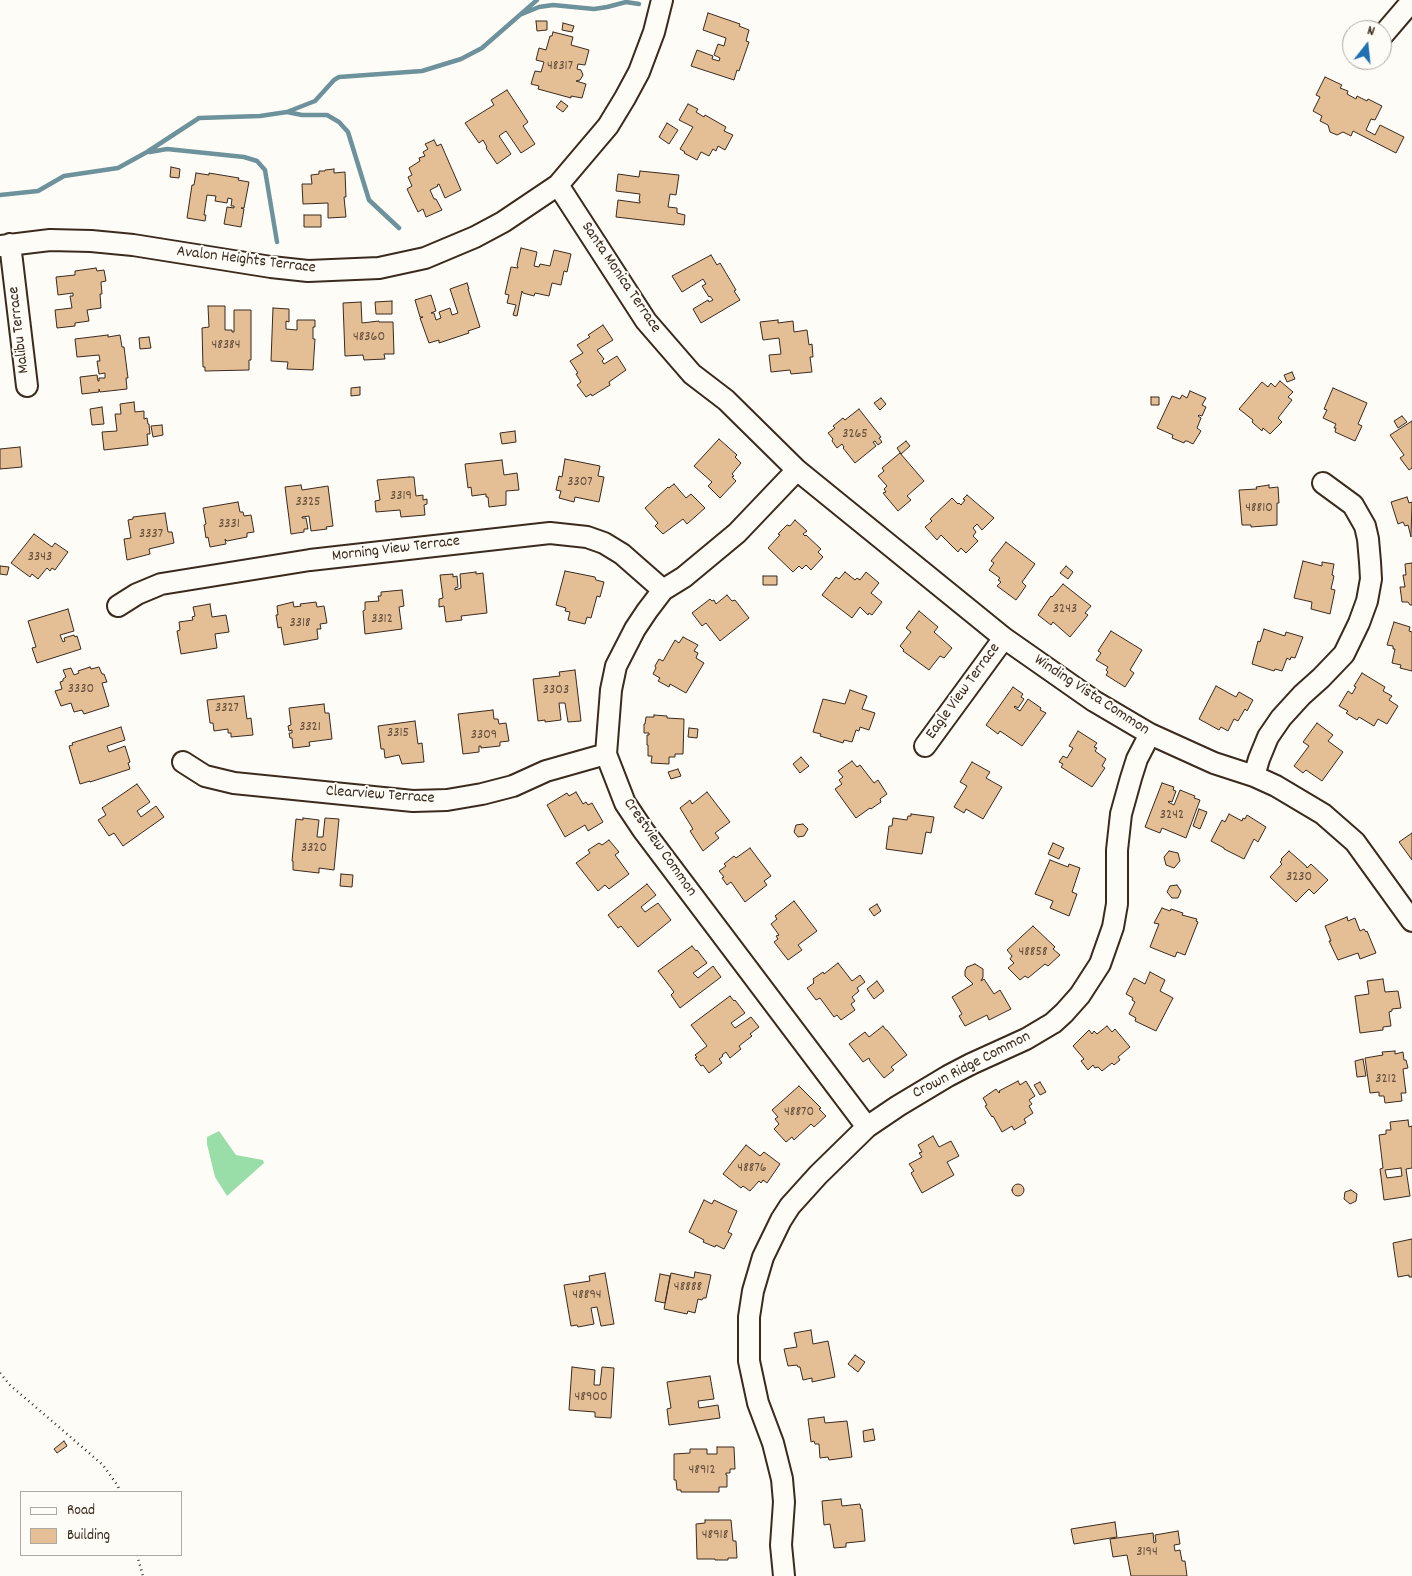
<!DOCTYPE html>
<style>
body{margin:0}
#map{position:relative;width:1412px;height:1576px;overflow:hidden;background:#fdfcf7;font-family:Dekko,sans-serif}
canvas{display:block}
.legend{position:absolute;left:20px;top:1491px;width:162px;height:65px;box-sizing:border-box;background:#fdfcf7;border:1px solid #afa8a0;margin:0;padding:6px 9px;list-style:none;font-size:15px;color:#3b2a1e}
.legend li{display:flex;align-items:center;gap:10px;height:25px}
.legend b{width:25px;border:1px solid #afa8a0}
.north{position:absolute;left:1342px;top:20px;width:50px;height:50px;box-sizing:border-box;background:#fdfcf7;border:1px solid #afa8a0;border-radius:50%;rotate:16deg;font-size:14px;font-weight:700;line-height:20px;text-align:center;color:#3b2a1e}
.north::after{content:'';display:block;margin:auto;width:18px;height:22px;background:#1f6fb2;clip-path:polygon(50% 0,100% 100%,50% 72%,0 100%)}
</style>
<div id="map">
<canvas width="1412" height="1576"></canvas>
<ul class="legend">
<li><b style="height:6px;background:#fdfcf7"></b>Road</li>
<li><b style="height:14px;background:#e4be95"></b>Building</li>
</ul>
<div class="north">N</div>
</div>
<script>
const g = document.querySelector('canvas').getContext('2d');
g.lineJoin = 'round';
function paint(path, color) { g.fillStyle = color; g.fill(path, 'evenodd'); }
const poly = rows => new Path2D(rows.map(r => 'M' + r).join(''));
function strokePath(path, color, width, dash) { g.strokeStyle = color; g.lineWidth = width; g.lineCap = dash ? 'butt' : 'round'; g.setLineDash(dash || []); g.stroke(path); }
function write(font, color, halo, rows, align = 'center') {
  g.font = font + ' Dekko,sans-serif'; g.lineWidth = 4; g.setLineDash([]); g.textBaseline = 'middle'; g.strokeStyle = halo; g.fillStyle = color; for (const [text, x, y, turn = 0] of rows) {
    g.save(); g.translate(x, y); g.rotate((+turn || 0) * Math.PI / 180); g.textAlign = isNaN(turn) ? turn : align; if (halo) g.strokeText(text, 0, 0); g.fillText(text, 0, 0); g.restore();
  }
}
const green = poly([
 [219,1131,236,1155,263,1160,264,1163,227,1196,215,1177,207,1144,207,1137]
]);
const stream = poly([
 [522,14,539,7,553,5,594,9,607,7,626,2,639,4],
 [287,112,302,115,327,115,339,122,348,132,369,200,399,228],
 [150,152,167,149,244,157,257,161,265,170,277,242],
 [0,195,38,191,64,176,118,168,147,152,199,118,260,116,287,112,315,101,334,80,339,77,422,71,461,59,482,48,537,0]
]);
const building = poly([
 [708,13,740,24,739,26,749,30,746,41,749,42,739,71,737,70,734,80,691,66,697,50,713,56,712,59,719,61,720,58,714,55,718,44,724,46,726,38,703,30,708,13],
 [536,21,547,21,547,30,537,31,536,21],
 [563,23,574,26,572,32,562,30,563,23],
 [553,32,573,37,571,45,589,50,585,65,578,64,577,69,581,70,583,75,580,80,576,81,586,84,582,98,571,96,571,98,538,89,539,86,531,84,535,71,541,72,544,62,536,60,539,48,546,50,550,36,552,36,553,32],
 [1325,77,1342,85,1340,88,1348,91,1347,94,1356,99,1357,96,1367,101,1368,99,1382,106,1375,120,1371,119,1366,130,1375,135,1380,125,1404,137,1396,153,1353,131,1351,136,1343,132,1337,135,1330,132,1328,125,1320,121,1322,116,1313,111,1320,97,1316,95,1325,77],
 [507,90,528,122,523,126,535,144,521,153,506,131,499,136,511,154,497,164,486,148,487,147,483,140,479,143,465,123,494,105,491,100,507,90],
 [561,101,568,106,563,112,556,107,561,101],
 [688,104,698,109,696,112,704,117,705,115,726,127,724,131,733,135,725,150,718,146,716,151,713,149,709,156,701,152,697,160,684,153,685,152,680,149,693,127,679,120,688,104],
 [667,123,678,130,669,144,659,137,667,123],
 [434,140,437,146,441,144,461,190,445,198,439,184,437,185,438,186,430,190,434,199,436,199,442,210,426,217,423,209,418,212,407,189,412,186,408,177,412,175,409,168,420,161,419,158,425,156,423,152,428,149,425,144,434,140],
 [171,167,180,169,179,178,170,177,171,167],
 [334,169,334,173,345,172,346,197,344,197,346,217,328,218,328,203,303,204,302,184,312,184,311,175,319,174,319,171,325,171,325,170,334,169],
 [640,171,679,175,676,195,670,194,668,207,677,208,677,213,685,215,684,225,616,217,618,200,640,203,640,201,639,201,640,194,616,191,618,174,639,177,640,171],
 [196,173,209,175,209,173,239,178,238,180,249,182,244,208,241,208,244,209,241,227,224,224,227,207,234,208,234,206,231,206,232,199,228,198,227,203,215,201,216,196,207,195,204,215,206,215,205,221,187,218,192,185,194,185,196,173],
 [304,215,321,215,321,227,304,227,304,215],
 [521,248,537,252,534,266,539,267,540,264,550,266,554,250,571,254,567,272,564,271,561,285,552,283,549,296,535,293,534,296,523,293,522,291,517,316,513,315,516,305,507,303,509,295,505,294,511,267,518,268,517,265,521,248],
 [711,255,717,265,720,263,736,290,734,291,740,300,701,323,693,309,708,300,709,302,713,300,710,296,709,297,702,286,706,284,703,279,682,292,672,276,711,255],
 [96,268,97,271,104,270,106,281,101,282,102,294,100,294,101,308,87,310,89,321,75,323,75,326,57,328,55,310,72,308,70,296,73,296,73,293,58,295,56,277,75,275,75,271,96,268],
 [467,283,469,289,468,289,480,327,468,331,469,333,439,343,439,340,429,343,420,318,423,317,420,317,415,300,431,295,436,311,431,313,434,313,436,320,441,318,439,312,450,308,452,315,458,313,450,289,467,283],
 [392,301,392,314,376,314,375,302,392,301],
 [361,302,362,323,379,321,379,322,393,322,394,354,384,354,385,359,364,360,363,355,345,356,343,303,361,302],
 [208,306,225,306,225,330,232,330,232,332,234,332,234,310,251,310,251,360,249,360,249,370,205,371,205,367,203,367,202,328,209,327,208,306],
 [273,308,289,309,289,322,286,321,286,329,297,330,297,320,315,320,315,327,313,327,313,339,315,339,313,370,287,369,288,362,271,361,273,308],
 [778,320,778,323,793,321,794,332,807,330,809,345,812,344,813,357,810,357,812,372,791,374,790,370,771,372,769,355,781,354,779,338,763,340,760,322,778,320],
 [603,325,613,340,597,350,604,359,602,361,604,364,617,356,626,370,609,382,610,385,592,396,591,394,586,397,577,385,581,382,576,374,578,373,570,361,583,353,577,345,590,337,588,335,603,325],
 [108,335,108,337,120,335,122,347,124,347,128,378,126,378,127,389,100,392,99,389,99,392,82,394,80,377,97,375,98,381,99,381,99,378,105,378,105,373,99,374,97,361,100,361,99,355,77,357,75,339,108,335],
 [149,337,151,348,140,349,139,338,149,337],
 [1292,372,1295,379,1287,382,1284,375,1292,372],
 [1280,381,1293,392,1288,397,1292,400,1278,418,1282,422,1270,434,1263,428,1262,431,1252,422,1253,420,1239,409,1262,382,1268,387,1271,383,1275,387,1280,381],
 [360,387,360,395,351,396,351,388,360,387],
 [1333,388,1367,403,1358,424,1362,426,1355,441,1335,432,1336,428,1334,428,1336,424,1323,418,1327,410,1324,409,1333,388],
 [1190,391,1206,398,1202,405,1206,407,1202,416,1199,415,1198,416,1201,418,1197,428,1201,431,1193,444,1187,441,1185,441,1184,443,1172,438,1173,435,1157,428,1172,396,1180,399,1182,395,1187,398,1190,391],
 [1151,397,1159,397,1159,405,1151,405,1151,397],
 [881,398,886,404,880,410,874,403,881,398],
 [134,402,135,412,144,411,144,419,147,418,148,424,149,424,150,434,147,434,148,445,104,450,102,432,117,431,115,414,121,414,120,404,134,402],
 [102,407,104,424,92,425,90,409,102,407],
 [859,409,881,437,879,438,882,442,878,445,875,441,873,442,876,446,855,463,843,448,844,447,842,444,837,448,832,441,833,439,828,433,835,428,833,426,843,418,845,420,859,409],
 [1402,416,1407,422,1398,428,1394,421,1402,416],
 [1412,421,1412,468,1409,470,1400,458,1404,455,1390,435,1412,421],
 [162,425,163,435,153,437,151,426,162,425],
 [515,431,516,442,502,444,500,433,515,431],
 [719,439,737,455,735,457,741,463,732,474,734,476,732,477,736,481,720,498,708,486,712,482,694,466,719,439],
 [906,441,910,446,901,454,897,448,906,441],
 [20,447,22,467,0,469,0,449,20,447],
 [900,453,924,481,907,496,911,500,898,511,883,493,886,492,884,489,887,486,878,476,884,471,882,468,900,453],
 [565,459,600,466,598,476,604,477,599,502,575,497,574,502,559,498,561,491,556,490,559,476,562,477,565,459],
 [502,460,504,475,517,473,519,490,506,491,506,505,489,507,488,497,486,497,486,494,472,496,471,487,468,488,465,464,502,460],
 [409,477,414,477,416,496,423,495,423,500,427,499,427,504,424,505,425,515,401,517,400,510,376,512,375,501,380,500,377,480,409,477],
 [674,484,686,498,691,494,705,508,687,524,683,519,663,534,655,526,658,523,645,508,668,487,669,488,674,484],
 [301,485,302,490,328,486,333,526,326,527,327,529,311,531,309,516,302,517,302,518,306,518,308,529,304,529,304,532,291,534,285,487,301,485],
 [1269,485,1269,488,1278,487,1279,503,1277,503,1277,525,1251,527,1251,525,1242,525,1239,490,1257,489,1256,487,1269,485],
 [967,495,994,518,982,530,977,524,973,528,976,532,973,536,978,541,966,553,961,548,958,552,941,535,937,540,925,527,932,521,930,519,952,498,958,504,959,503,961,505,965,500,963,499,967,495],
 [1407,497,1409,503,1412,502,1411,537,1408,525,1405,526,1403,522,1398,524,1391,502,1407,497],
 [238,502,240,512,243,512,244,516,251,515,254,532,247,533,247,537,227,541,225,539,226,544,210,547,208,537,206,538,204,525,206,524,203,508,238,502],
 [165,513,168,532,172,532,174,543,149,549,150,554,127,560,124,539,131,538,128,520,133,519,133,517,165,513],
 [795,520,807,531,803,534,805,536,806,535,821,549,818,552,823,557,811,570,806,565,802,569,799,566,793,572,768,548,780,535,778,534,787,525,790,526,795,520],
 [34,534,52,547,55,543,68,552,55,570,52,568,50,571,47,568,38,579,32,574,30,577,11,563,34,534],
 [1006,542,1035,564,1022,582,1026,586,1016,600,997,586,1001,582,998,580,1000,578,989,570,994,563,991,561,1006,542],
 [1303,561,1322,566,1322,562,1334,564,1332,575,1334,576,1331,589,1335,590,1330,614,1311,609,1312,602,1294,598,1303,561],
 [1412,563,1412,605,1410,605,1408,602,1402,602,1400,587,1405,587,1403,575,1406,575,1405,564,1412,563],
 [0,566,9,567,7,575,0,574,0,566],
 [1066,566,1073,572,1068,579,1060,573,1066,566],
 [565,571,595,577,596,580,604,582,600,597,597,596,591,618,587,617,585,624,568,620,570,612,565,611,566,608,556,605,565,571],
 [476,572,476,574,483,573,487,613,461,616,462,620,446,622,444,606,439,607,439,599,443,598,440,575,453,574,453,577,457,576,458,587,455,588,455,590,461,588,460,574,476,572],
 [845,572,855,580,857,578,860,580,866,572,879,583,871,593,882,602,872,615,869,613,868,615,860,607,852,618,822,595,836,577,839,579,845,572],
 [763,576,777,576,777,585,763,585,763,576],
 [1063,584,1091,606,1085,613,1088,615,1070,637,1053,622,1051,625,1038,615,1051,596,1052,597,1063,584],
 [402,590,404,606,399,607,402,629,365,634,363,611,365,610,365,602,379,601,378,596,381,596,381,592,402,590],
 [727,595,732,601,735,600,749,618,720,641,706,623,702,626,692,613,710,599,712,601,714,600,716,604,727,595],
 [293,602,294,607,301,606,300,604,316,602,317,607,324,606,327,623,320,624,321,629,317,629,318,639,284,645,281,627,278,628,276,615,278,615,277,606,293,602],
 [210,604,212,617,226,615,229,632,215,634,217,648,181,654,177,631,180,630,179,622,193,620,192,617,195,616,193,607,210,604],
 [68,609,74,631,60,635,63,642,65,641,64,638,74,635,75,637,77,636,81,649,37,663,32,648,36,647,28,621,68,609],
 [919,611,938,627,934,632,952,648,944,658,940,656,929,670,903,651,904,650,900,646,911,632,906,628,919,611],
 [1394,622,1410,627,1409,631,1412,632,1412,671,1400,668,1401,665,1392,663,1395,649,1393,649,1393,646,1387,645,1394,622],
 [1264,629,1285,636,1286,632,1303,637,1295,658,1291,657,1290,660,1287,658,1282,671,1275,669,1274,671,1252,664,1258,641,1260,642,1264,629],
 [1111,631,1142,650,1130,670,1134,673,1125,687,1106,675,1108,672,1106,670,1108,667,1096,660,1101,653,1098,651,1111,631],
 [683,637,698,645,694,651,698,653,696,658,704,663,686,693,670,684,669,687,658,681,660,678,653,674,656,668,655,666,659,659,663,661,675,640,679,643,683,637],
 [90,667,91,669,99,667,102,674,104,674,107,682,102,683,109,706,84,714,82,710,74,712,71,703,61,706,55,691,62,689,60,682,63,681,63,679,66,677,63,670,71,668,74,675,79,673,78,671,90,667],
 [575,670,581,721,568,722,565,703,559,703,561,720,545,722,545,720,538,721,533,679,560,676,559,672,575,670],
 [1362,673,1385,687,1383,691,1392,696,1389,700,1398,706,1387,724,1378,719,1374,726,1359,717,1357,720,1346,713,1348,711,1339,706,1348,691,1352,694,1356,687,1354,686,1362,673],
 [1216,686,1236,697,1239,692,1253,700,1247,711,1245,709,1238,721,1234,719,1228,731,1221,727,1219,730,1199,719,1216,686],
 [1013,687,1023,694,1021,697,1024,699,1018,708,1015,706,1014,707,1020,711,1028,699,1041,708,1040,710,1046,713,1022,746,1000,731,998,734,986,725,1013,687],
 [850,690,867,696,862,709,875,713,869,730,860,727,859,731,856,730,852,742,844,740,843,743,820,736,821,734,813,732,823,699,845,704,850,690],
 [244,696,247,719,251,718,253,735,231,737,231,733,228,733,228,729,214,731,213,723,210,723,207,700,244,696],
 [324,704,325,713,329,713,332,739,309,742,310,746,293,748,292,738,290,738,289,733,292,733,292,730,289,731,288,726,291,725,289,708,324,704],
 [493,710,494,719,498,719,499,724,506,723,509,741,500,742,500,746,481,748,481,746,479,746,479,752,463,754,458,714,493,710],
 [654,715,667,716,667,718,684,719,683,754,675,754,675,757,669,757,669,764,651,763,652,756,648,756,648,745,647,745,647,735,649,735,649,733,644,733,644,724,645,724,646,717,654,717,654,715],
 [415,721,418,744,422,743,424,762,402,764,399,755,385,758,384,749,381,749,378,726,415,721],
 [1317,723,1333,735,1328,741,1343,752,1322,781,1306,770,1303,773,1294,766,1309,746,1303,742,1317,723],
 [121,727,125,740,107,746,109,752,125,746,130,762,128,763,130,769,90,782,90,781,80,784,69,746,73,745,72,743,121,727],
 [689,728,698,729,697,738,688,737,689,728],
 [1078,731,1097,743,1094,747,1097,748,1095,751,1106,759,1102,766,1105,768,1092,787,1061,767,1063,764,1059,762,1063,756,1067,758,1073,748,1069,746,1078,731],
 [801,757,809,766,800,773,793,764,801,757],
 [852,761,857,767,860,765,874,783,878,780,887,794,880,799,881,802,871,809,870,808,856,818,835,789,842,784,839,780,843,777,838,771,852,761],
 [972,762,990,772,986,778,1002,787,983,819,966,809,964,813,954,807,967,786,960,782,972,762],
 [678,769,681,776,671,779,668,772,678,769],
 [1162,783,1174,787,1173,790,1176,791,1172,802,1169,801,1168,802,1174,805,1180,790,1195,796,1194,798,1200,800,1186,838,1162,828,1160,833,1145,827,1162,783],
 [137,784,150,802,137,811,141,817,156,806,164,817,123,846,114,833,109,836,98,820,106,815,102,808,137,784],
 [576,792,583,804,586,802,588,805,592,803,603,822,588,831,585,825,565,837,547,805,567,793,569,796,576,792],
 [707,792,730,822,715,833,719,838,703,851,690,831,693,829,680,808,690,800,692,804,707,792],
 [1199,809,1207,812,1200,829,1193,826,1199,809],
 [911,814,934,817,931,833,926,832,922,854,886,849,889,826,892,826,893,818,907,820,908,816,911,816,911,814],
 [1229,814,1242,821,1243,818,1245,819,1247,815,1266,827,1258,842,1254,839,1244,859,1224,849,1224,848,1211,841,1222,820,1225,822,1229,814],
 [303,818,319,820,317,837,323,837,325,818,339,819,334,870,319,868,319,873,293,870,293,861,292,861,296,819,303,820,303,818],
 [803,824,808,829,804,836,798,837,794,832,796,825,803,824],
 [1412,833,1412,860,1399,842,1412,833],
 [609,840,619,852,615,855,629,874,609,889,605,885,598,891,576,863,590,853,588,850,599,843,602,845,609,840],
 [1053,843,1064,848,1059,859,1048,854,1053,843],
 [750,848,771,876,764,881,767,885,745,902,731,882,727,885,722,878,724,877,719,871,726,866,724,864,734,856,736,858,750,848],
 [1169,851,1178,853,1180,861,1174,868,1166,865,1164,857,1169,851],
 [1289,851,1306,866,1307,868,1311,864,1328,880,1314,894,1309,889,1296,902,1270,877,1282,864,1280,862,1282,860,1281,859,1289,851],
 [1050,860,1068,867,1069,864,1080,868,1072,892,1077,894,1069,916,1050,908,1053,901,1035,894,1050,860],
 [341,874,353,875,352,887,340,886,341,874],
 [647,884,656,895,641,907,645,912,658,903,671,920,638,947,621,926,618,928,608,915,647,884],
 [1177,885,1181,891,1178,898,1172,898,1167,892,1170,886,1177,885],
 [794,901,817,931,798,945,802,950,788,960,774,942,778,939,776,936,779,935,771,924,777,919,775,916,794,901],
 [877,904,881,911,874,916,869,909,877,904],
 [1162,908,1170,911,1171,909,1183,913,1182,915,1197,919,1196,921,1198,922,1185,955,1177,952,1175,957,1150,947,1159,924,1154,923,1162,908],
 [1347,917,1348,921,1355,918,1360,931,1364,929,1366,932,1367,931,1376,953,1360,959,1358,953,1338,960,1329,941,1331,941,1325,926,1347,917],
 [1033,926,1055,947,1053,949,1060,955,1048,966,1045,964,1028,978,1025,976,1020,980,1008,968,1014,963,1010,959,1012,956,1007,950,1033,926],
 [692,946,696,951,697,950,707,963,693,973,698,978,713,966,721,977,680,1008,671,995,674,992,658,971,692,946],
 [838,963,852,981,860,975,865,982,857,988,859,991,852,997,855,1001,851,1004,855,1010,841,1020,837,1015,834,1017,820,998,816,1000,807,988,814,983,813,982,814,981,813,979,823,972,824,974,838,963],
 [975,964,983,969,983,977,981,981,984,979,994,994,1000,990,1011,1009,989,1020,987,1015,965,1026,959,1016,962,1014,952,997,973,984,965,976,965,971,967,967,975,964],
 [1150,972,1165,980,1160,991,1173,998,1156,1031,1135,1021,1136,1018,1129,1014,1135,1002,1132,1000,1133,998,1126,994,1134,978,1145,984,1150,972],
 [1383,979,1385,992,1398,991,1401,1008,1392,1009,1392,1011,1389,1012,1391,1026,1383,1027,1383,1030,1360,1033,1355,996,1369,994,1367,981,1383,979],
 [877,981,884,991,874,999,867,989,877,981],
 [730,996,734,1001,735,1000,745,1013,731,1023,735,1028,751,1017,759,1027,750,1034,752,1036,739,1046,741,1049,730,1058,726,1052,722,1055,723,1056,719,1059,722,1063,709,1073,703,1065,701,1066,695,1058,697,1057,695,1055,707,1046,691,1025,730,996],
 [883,1026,886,1030,887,1030,907,1055,891,1067,894,1070,884,1078,870,1061,869,1058,863,1062,849,1044,865,1032,869,1037,883,1026],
 [1107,1026,1112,1032,1115,1029,1130,1047,1118,1057,1120,1060,1114,1065,1112,1063,1102,1071,1098,1067,1095,1068,1093,1065,1088,1070,1081,1061,1084,1059,1073,1046,1089,1030,1092,1034,1094,1031,1097,1034,1107,1026],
 [1395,1051,1395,1054,1403,1052,1404,1060,1406,1060,1408,1068,1403,1069,1406,1093,1401,1093,1402,1101,1385,1103,1384,1096,1379,1096,1379,1092,1370,1093,1365,1058,1383,1055,1382,1052,1395,1051],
 [1363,1059,1366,1076,1357,1077,1355,1061,1363,1059],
 [1018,1081,1020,1085,1026,1081,1035,1096,1029,1100,1032,1104,1029,1106,1033,1113,1024,1119,1026,1123,1014,1130,1012,1126,1002,1132,993,1116,992,1117,985,1106,987,1105,983,1098,996,1089,999,1093,1000,1092,999,1091,1018,1081],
 [1040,1082,1046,1092,1040,1095,1034,1085,1040,1082],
 [799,1086,821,1108,819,1109,826,1116,814,1127,811,1124,794,1140,792,1137,786,1142,774,1129,779,1124,775,1119,778,1117,772,1110,799,1086],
 [1408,1120,1409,1127,1412,1126,1412,1168,1406,1169,1410,1196,1384,1200,1380,1169,1383,1168,1379,1135,1386,1134,1386,1130,1391,1130,1390,1122,1408,1120],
 [1401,1168,1402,1176,1387,1178,1385,1170,1401,1168],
 [933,1136,939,1147,951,1141,959,1156,947,1162,954,1175,922,1193,911,1173,914,1171,909,1164,922,1157,919,1153,922,1152,918,1145,933,1136],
 [746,1145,760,1156,764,1152,780,1164,767,1183,763,1180,761,1183,759,1181,750,1191,743,1186,741,1188,723,1174,746,1145],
 '1012 1190a6 6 0 1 1 12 0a6 6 0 1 1-12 0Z',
 [1351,1190,1357,1194,1356,1201,1350,1204,1344,1199,1345,1192,1351,1190],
 [704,1200,712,1204,714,1200,737,1211,728,1232,732,1234,724,1249,716,1245,715,1247,703,1242,704,1240,689,1232,704,1200],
 [1412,1239,1412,1277,1409,1277,1409,1275,1398,1277,1393,1243,1412,1239],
 [695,1272,711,1275,706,1298,703,1298,702,1300,698,1299,695,1313,688,1311,687,1314,664,1309,671,1273,694,1278,695,1272],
 [605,1273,614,1324,601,1326,597,1307,591,1308,594,1324,578,1327,577,1325,571,1326,564,1285,590,1281,589,1276,605,1273],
 [660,1274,670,1276,665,1303,655,1301,660,1274],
 [811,1330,813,1344,828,1341,835,1377,812,1382,812,1378,803,1380,800,1367,798,1367,797,1365,788,1366,784,1349,797,1347,794,1333,811,1330],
 [855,1355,865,1362,858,1372,848,1364,855,1355],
 [572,1367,595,1370,594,1385,600,1385,602,1367,614,1368,611,1418,595,1417,595,1412,569,1410,572,1367],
 [710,1376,714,1399,698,1401,699,1408,718,1405,720,1418,669,1425,667,1409,671,1408,667,1382,710,1376],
 [824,1417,825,1423,847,1421,852,1457,829,1460,828,1457,820,1458,819,1444,815,1444,814,1441,811,1442,808,1419,824,1417],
 [873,1429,875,1440,864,1442,863,1431,873,1429],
 [64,1441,67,1446,57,1453,54,1449,64,1441],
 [717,1447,734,1447,735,1469,730,1469,730,1473,726,1473,726,1475,727,1475,727,1487,719,1487,719,1492,681,1492,681,1490,677,1490,676,1480,674,1480,674,1454,690,1453,690,1449,707,1449,707,1454,717,1454,717,1447],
 [841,1499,842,1506,860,1504,861,1509,862,1509,865,1541,846,1543,846,1547,834,1548,830,1524,824,1525,822,1501,841,1499],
 [705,1520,731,1520,733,1541,736,1541,737,1558,728,1558,728,1560,715,1560,715,1559,697,1559,696,1524,705,1523,705,1520],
 [1115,1522,1117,1537,1074,1544,1071,1529,1115,1522],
 [1178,1531,1180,1544,1174,1545,1175,1551,1180,1550,1182,1561,1185,1561,1187,1576,1131,1576,1127,1555,1113,1557,1110,1539,1153,1533,1154,1543,1156,1542,1155,1535,1178,1531]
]);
const path = poly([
 [0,1373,10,1385,103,1465,118,1486,120,1492],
 [137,1555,143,1576]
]);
const minor = poly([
 [1382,36,1412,1],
 [558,185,646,321,692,374,726,400,797,470,1004,638,1094,701,1150,734,1214,763,1254,776,1276,786,1323,814,1355,842,1412,921],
 [10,244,27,386],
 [0,246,50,240,91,241,133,245,271,267,308,271,379,268,425,258,475,237,503,222,558,185,608,126,625,98,639,72,654,32,662,0],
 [797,470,737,533,684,577,663,590,647,611,635,629,616,666,611,690,606,754,625,803,643,830,867,1127],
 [118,606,137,594,161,584,310,560,550,533,587,537,604,543,622,554,663,590],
 [925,746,1004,638],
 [183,762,205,776,234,783,413,801,447,800,482,794,513,786,546,771,606,754],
 [1254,776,1259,759,1268,737,1281,718,1302,695,1321,678,1344,654,1359,623,1367,601,1371,579,1370,562,1368,539,1365,526,1353,505,1323,483],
 [784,1576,781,1545,784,1502,782,1479,773,1443,758,1403,749,1361,749,1317,753,1291,763,1257,781,1220,790,1206,818,1175,867,1127,898,1106,948,1076,971,1064,1026,1039,1053,1023,1064,1013,1080,995,1100,964,1113,927,1117,904,1117,850,1121,814,1131,778,1137,759,1150,734]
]);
const numberNames = [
 ["48317",560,67],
 ["48360",369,338],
 ["48384",226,346],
 ["3265",855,435],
 ["3307",580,483],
 ["3319",401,497],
 ["3325",308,503],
 ["48810",1259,509],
 ["3331",229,525],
 ["3337",151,535],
 ["3343",40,558],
 ["3243",1065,610],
 ["3312",382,620],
 ["3318",300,624],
 ["3330",81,690],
 ["3303",556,691],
 ["3327",227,709],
 ["3321",310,728],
 ["3315",398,734],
 ["3309",484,736],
 ["3242",1172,816],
 ["3320",314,849],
 ["3230",1299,878],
 ["48858",1033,953],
 ["3212",1386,1080],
 ["48870",799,1113],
 ["48876",752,1169],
 ["48888",688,1288],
 ["48894",587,1296],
 ["48900",591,1398],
 ["48912",702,1471],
 ["48918",715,1536],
 ["3194",1147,1553]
];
const streetNames = [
 ["Avalon Heights Terrace",246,261,7],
 ["Santa Monica Terrace",620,278,56],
 ["Malibu Terrace",20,330,-97],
 ["Morning View Terrace",396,550,-7],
 ["Eagle View Terrace",964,692,-54],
 ["Winding Vista Common",1091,696,33],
 ["Clearview Terrace",380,796,4],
 ["Crestview Common",659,848,55],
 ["Crown Ridge Common",972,1066,-27]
];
paint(green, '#99dda8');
strokePath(stream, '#6d929c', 4.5);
paint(building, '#e4be95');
strokePath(building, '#3b2a1e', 1);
strokePath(minor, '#3b2a1e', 24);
strokePath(path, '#3b2a1e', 2.5, [1, 4]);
strokePath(minor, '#fdfcf7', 20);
write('14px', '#654f3c', null, numberNames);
write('16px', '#3b2a1e', '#fdfcf7', streetNames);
</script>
